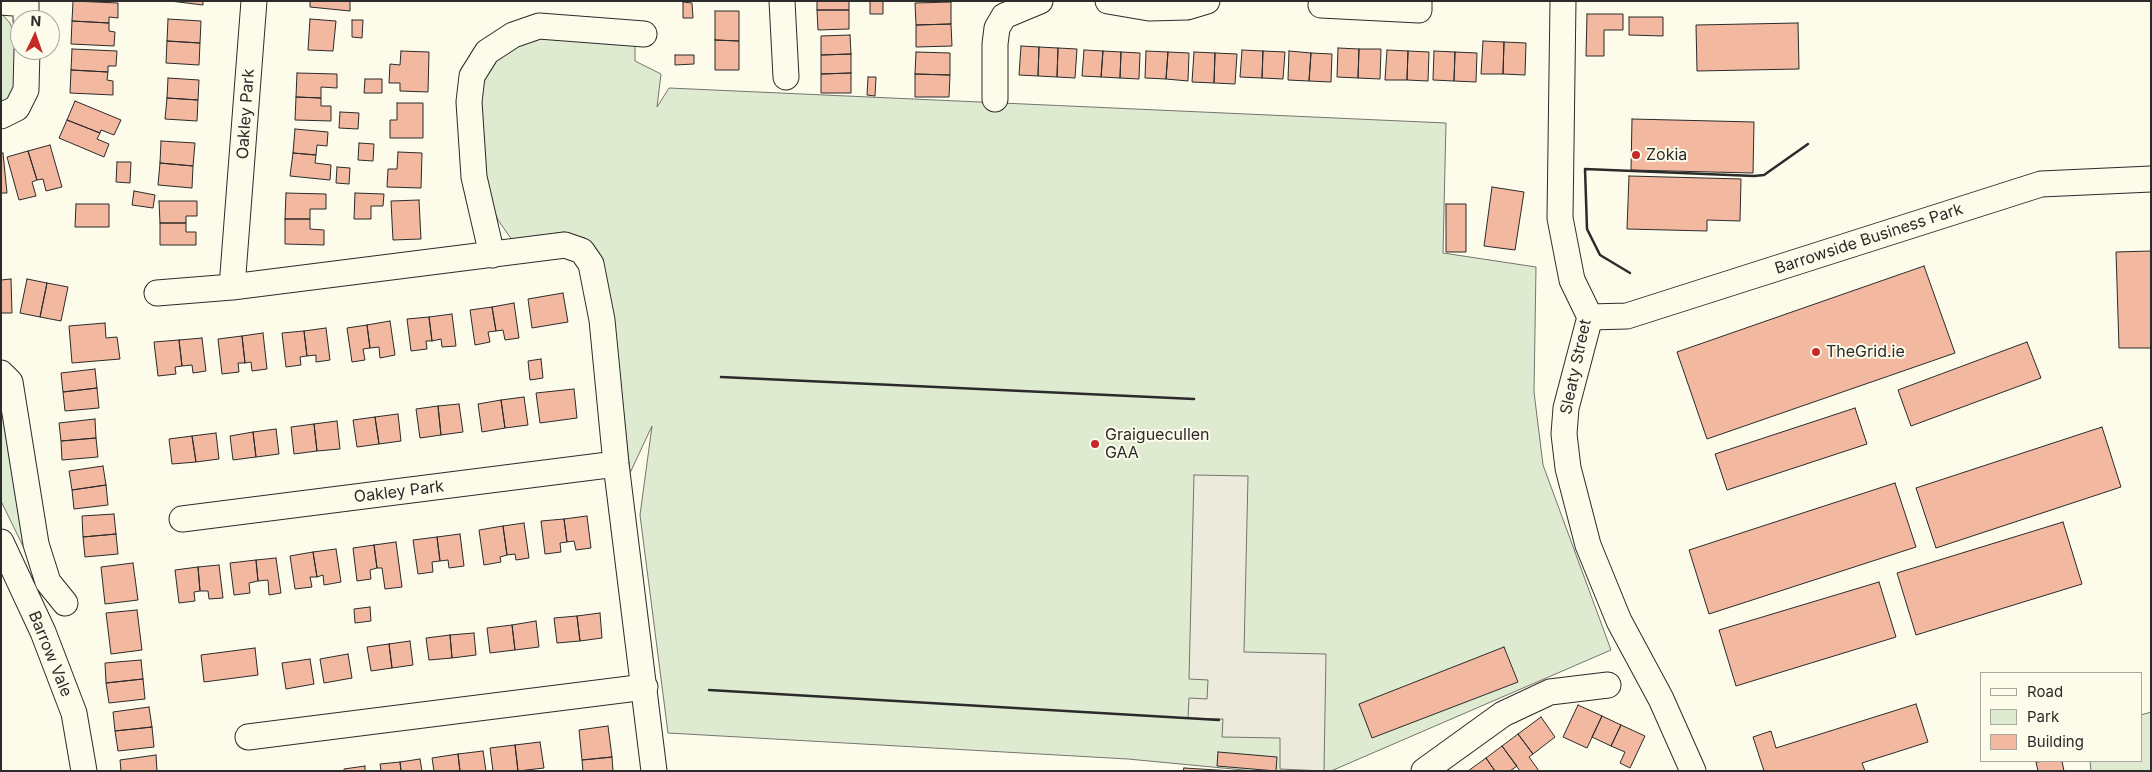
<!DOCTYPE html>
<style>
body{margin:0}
#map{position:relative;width:2152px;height:772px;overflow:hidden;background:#fdfbea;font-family:Inter,sans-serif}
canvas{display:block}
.frame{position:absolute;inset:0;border:2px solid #2b2b2b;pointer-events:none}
.legend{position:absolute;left:1980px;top:672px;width:162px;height:90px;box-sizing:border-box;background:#fdfbea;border:1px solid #a9a89e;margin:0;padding:6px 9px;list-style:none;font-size:15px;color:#2b2b2b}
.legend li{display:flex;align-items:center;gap:10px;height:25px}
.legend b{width:25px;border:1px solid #a9a89e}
.north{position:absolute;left:10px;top:10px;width:50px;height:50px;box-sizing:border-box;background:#fdfbea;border:1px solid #a9a89e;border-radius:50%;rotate:3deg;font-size:14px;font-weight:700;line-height:20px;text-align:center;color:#2b2b2b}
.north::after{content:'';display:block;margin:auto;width:18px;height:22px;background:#c62828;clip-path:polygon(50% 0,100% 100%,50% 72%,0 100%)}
</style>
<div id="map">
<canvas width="2152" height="772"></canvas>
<div class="frame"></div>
<ul class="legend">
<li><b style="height:6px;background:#fdfbea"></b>Road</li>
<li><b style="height:14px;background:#deebd1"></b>Park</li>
<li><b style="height:14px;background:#f2b8a0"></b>Building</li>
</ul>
<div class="north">N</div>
</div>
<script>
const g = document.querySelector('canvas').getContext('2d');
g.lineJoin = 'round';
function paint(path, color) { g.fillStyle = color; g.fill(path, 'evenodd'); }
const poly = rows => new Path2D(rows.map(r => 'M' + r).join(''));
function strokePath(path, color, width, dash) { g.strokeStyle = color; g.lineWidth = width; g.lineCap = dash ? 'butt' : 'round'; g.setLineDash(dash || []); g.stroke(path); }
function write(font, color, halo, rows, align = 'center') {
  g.font = font + ' Inter,sans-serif'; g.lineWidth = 4; g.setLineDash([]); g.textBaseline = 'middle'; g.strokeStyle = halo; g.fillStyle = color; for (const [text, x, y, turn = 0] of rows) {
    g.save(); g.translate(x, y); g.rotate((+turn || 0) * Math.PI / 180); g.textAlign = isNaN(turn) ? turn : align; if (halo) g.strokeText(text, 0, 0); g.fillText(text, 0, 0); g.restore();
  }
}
const green = poly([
 [1,13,10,23,16,39,19,83,5,105,1,106,1,13],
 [532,38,635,42,635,61,661,74,657,107,669,88,1446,123,1443,253,1536,267,1534,392,1543,465,1611,650,1331,771,1254,771,1128,759,668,733,640,515,652,426,630,473,620,377,598,259,585,238,564,232,512,240,498,220,486,190,480,127,481,84,489,67,507,49,532,38],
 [1,384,38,577,1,501,1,384],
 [2151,712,2151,771,2091,771,2090,761,2141,761,2141,715,2151,712]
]);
const parking = poly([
 [1194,475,1248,476,1244,652,1326,654,1324,771,1280,769,1280,738,1222,737,1223,719,1188,718,1189,698,1207,699,1208,680,1189,679,1194,475]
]);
const building = poly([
 [73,1,118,3,118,18,109,17,109,23,72,21,73,1],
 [170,1,203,1,203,5,170,1],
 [310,1,350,1,350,11,310,7,310,1],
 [817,1,849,1,849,10,817,10,817,1],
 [870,1,883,1,883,14,870,14,870,1],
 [683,2,692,3,693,18,683,18,683,2],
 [951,2,951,24,916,25,915,3,951,2],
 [817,10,849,10,849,29,818,30,817,10],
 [715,11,739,11,739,41,715,40,715,11],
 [1587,14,1623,14,1623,30,1604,30,1604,56,1586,56,1587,14],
 [1629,17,1663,17,1663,36,1629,35,1629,17],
 [168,19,201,21,200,43,167,41,168,19],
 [310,19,336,21,333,51,308,50,310,19],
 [352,20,363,20,362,38,352,37,352,20],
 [72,21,109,23,109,31,115,32,114,46,71,44,72,21],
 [1798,23,1799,69,1697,71,1696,25,1798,23],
 [951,24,952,46,916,47,916,25,951,24],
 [850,35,851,54,821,55,821,36,850,35],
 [715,40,739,41,739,70,715,70,715,40],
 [167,41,200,43,199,65,166,63,167,41],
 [1483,41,1504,42,1503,74,1481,74,1483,41],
 [1504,42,1526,43,1525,75,1503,74,1504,42],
 [1021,46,1039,47,1038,76,1019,75,1021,46],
 [1039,47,1058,48,1057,77,1038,76,1039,47],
 [1058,48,1077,49,1075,78,1057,77,1058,48],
 [1338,48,1359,49,1358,78,1337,77,1338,48],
 [72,49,117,51,116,66,108,66,108,72,71,70,72,49],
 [1359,49,1381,49,1380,79,1358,78,1359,49],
 [1084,50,1103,51,1101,77,1082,76,1084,50],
 [1242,50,1263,51,1262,78,1240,77,1242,50],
 [1387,50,1408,51,1407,80,1385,80,1387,50],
 [401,51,429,52,428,92,400,91,400,83,389,83,390,64,400,65,401,51],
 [1103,51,1121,52,1120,78,1101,77,1103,51],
 [1146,51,1168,52,1166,79,1145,78,1146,51],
 [1263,51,1285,52,1283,79,1262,78,1263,51],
 [1289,51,1311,53,1309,81,1288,80,1289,51],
 [1408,51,1429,52,1428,81,1407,80,1408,51],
 [1434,51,1455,52,1454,81,1433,80,1434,51],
 [916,52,950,53,950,75,915,74,916,52],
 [1121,52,1140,53,1139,79,1120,78,1121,52],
 [1168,52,1189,53,1188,81,1166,79,1168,52],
 [1194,52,1215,53,1214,83,1192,82,1194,52],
 [1455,52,1477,53,1476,82,1454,81,1455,52],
 [1215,53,1237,54,1235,84,1214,83,1215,53],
 [1311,53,1332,54,1331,82,1309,81,1311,53],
 [851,54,851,73,821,74,821,55,851,54],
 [675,55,694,55,694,64,675,65,675,55],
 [71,70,108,72,107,80,113,81,113,95,70,93,71,70],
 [297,73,337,74,337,88,321,87,321,98,296,97,297,73],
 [851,73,851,93,821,93,821,74,851,73],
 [915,74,950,75,949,97,915,97,915,74],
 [868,77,876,77,875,96,867,95,868,77],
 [168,78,199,80,198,100,167,98,168,78],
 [365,79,382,79,382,93,364,93,365,79],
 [296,97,321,98,321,106,331,106,331,121,295,120,296,97],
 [167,98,198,100,197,121,165,119,167,98],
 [75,101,121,120,114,135,101,130,100,133,67,120,75,101],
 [397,103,423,103,423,138,390,138,390,120,397,120,397,103],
 [340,112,359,113,358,129,339,128,340,112],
 [1632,119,1754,122,1753,173,1631,170,1632,119],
 [67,120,100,133,97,139,109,144,104,157,59,138,67,120],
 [295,129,328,132,327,146,317,145,316,155,293,153,295,129],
 [161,141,195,143,193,166,160,163,161,141],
 [359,143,374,144,373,161,358,160,359,143],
 [50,145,62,187,46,191,43,179,37,180,28,151,50,145],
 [28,151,37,180,32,182,36,196,19,200,7,157,28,151],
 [398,152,422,153,421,188,387,187,388,169,397,169,398,152],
 [3,153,7,193,1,193,1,154,3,153],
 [293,153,316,155,315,163,331,165,330,180,290,176,293,153],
 [117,162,131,162,130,183,116,182,117,162],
 [160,163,193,166,192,188,158,185,160,163],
 [337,167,350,168,349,184,336,183,337,167],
 [1629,176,1741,179,1740,221,1707,220,1707,231,1627,229,1629,176],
 [1492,187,1524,192,1515,250,1484,246,1492,187],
 [134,191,155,195,153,208,132,205,134,191],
 [286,193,326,194,326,209,310,209,310,219,285,219,286,193],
 [355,193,384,194,383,206,371,206,371,219,354,219,355,193],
 [419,200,421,239,393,240,391,201,419,200],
 [159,201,197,201,197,216,186,216,186,223,160,223,159,201],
 [76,204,109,204,109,227,75,227,76,204],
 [1446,204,1466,204,1466,252,1446,252,1446,204],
 [285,219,310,219,310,229,324,230,324,245,285,244,285,219],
 [160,223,186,223,186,232,196,232,196,245,160,245,160,223],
 [2151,251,2151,348,2119,348,2116,252,2151,251],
 [1924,266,1955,353,1707,439,1677,352,1924,266],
 [11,279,12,313,1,313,1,280,11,279],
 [27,279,47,283,40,317,20,313,27,279],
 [47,283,68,287,61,321,40,317,47,283],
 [563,293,568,322,532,328,528,299,563,293],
 [514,303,519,338,505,340,503,330,496,331,492,307,514,303],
 [492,307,496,331,488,332,490,342,475,345,470,310,492,307],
 [452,314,456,346,442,347,441,339,432,341,429,317,452,314],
 [429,317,432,341,426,341,427,349,411,351,407,319,429,317],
 [390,321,395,355,380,358,379,347,370,348,367,325,390,321],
 [105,323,106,338,117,337,120,359,72,363,69,326,105,323],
 [367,325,370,348,363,349,365,360,352,362,347,328,367,325],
 [326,328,330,360,316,362,316,355,307,356,304,331,326,328],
 [304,331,307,356,300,357,301,365,286,367,282,333,304,331],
 [263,333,267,369,252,371,251,362,245,363,242,336,263,333],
 [242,336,245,363,238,363,239,372,222,374,218,339,242,336],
 [202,338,206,371,193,373,192,365,182,366,179,340,202,338],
 [179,340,182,366,175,367,176,374,158,376,154,342,179,340],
 [2027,342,2041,378,1911,426,1898,390,2027,342],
 [541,359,543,378,530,380,528,361,541,359],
 [95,369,97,388,63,392,61,373,95,369],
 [97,388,99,408,65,411,63,392,97,388],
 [574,389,577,418,540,423,536,393,574,389],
 [524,397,528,425,505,428,501,400,524,397],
 [501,400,505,428,482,432,478,404,501,400],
 [459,404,463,432,441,435,438,406,459,404],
 [438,406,441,435,420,438,416,409,438,406],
 [1855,408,1867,444,1727,490,1715,454,1855,408],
 [398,414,401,441,379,444,375,417,398,414],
 [375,417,379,444,357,447,353,420,375,417],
 [95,419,96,438,61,441,59,423,95,419],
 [337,421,340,449,317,451,314,424,337,421],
 [314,424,317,451,294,454,291,427,314,424],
 [2102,427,2121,487,1936,548,1916,488,2102,427],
 [276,429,279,454,256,457,253,432,276,429],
 [253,432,256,457,233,460,230,436,253,432],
 [216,433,219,459,196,462,192,436,216,433],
 [192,436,196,462,172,464,169,439,192,436],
 [96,438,98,457,62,460,61,441,96,438],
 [103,466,106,485,72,490,69,471,103,466],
 [1895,483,1916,547,1709,614,1689,550,1895,483],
 [106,485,108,505,74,509,72,490,106,485],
 [114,514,116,534,83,537,82,516,114,514],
 [587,516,591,548,576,550,574,541,567,542,564,519,587,516],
 [564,519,567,542,560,543,561,552,545,554,541,521,564,519],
 [2063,522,2082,584,1916,635,1897,573,2063,522],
 [524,523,529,558,516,560,515,554,507,555,503,526,524,523],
 [503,526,507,555,500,557,501,562,484,565,479,530,503,526],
 [116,534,118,554,85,557,83,537,116,534],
 [460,534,464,566,449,568,448,560,440,561,437,537,460,534],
 [437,537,440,561,432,562,433,572,418,574,413,540,437,537],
 [396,542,402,587,385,589,382,568,377,568,374,545,396,542],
 [374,545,377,568,370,570,371,579,357,581,353,548,374,545],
 [336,549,341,582,324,585,323,575,317,577,313,552,336,549],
 [313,552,317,577,310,577,312,587,295,589,290,556,313,552],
 [276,558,281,593,269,595,268,580,258,581,256,560,276,558],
 [256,560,258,581,249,583,250,593,234,595,230,563,256,560],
 [133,563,138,600,105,604,101,567,133,563],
 [219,565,223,598,209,599,208,591,200,591,198,567,219,565],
 [198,567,200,591,194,592,195,601,179,603,175,570,198,567],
 [1879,582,1896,637,1736,686,1719,630,1879,582],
 [370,607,371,621,355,623,354,609,370,607],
 [137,610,142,650,111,654,106,613,137,610],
 [600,613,602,638,580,641,577,616,600,613],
 [577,616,580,641,557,643,554,618,577,616],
 [536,621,539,647,515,650,512,625,536,621],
 [512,625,515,650,490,653,487,628,512,625],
 [474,633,476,655,452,658,450,635,474,633],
 [450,635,452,658,429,660,426,638,450,635],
 [410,641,413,665,392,668,389,644,410,641],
 [389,644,392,668,371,671,367,647,389,644],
 [1504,647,1518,682,1372,738,1359,704,1504,647],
 [255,648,258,675,204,682,201,655,255,648],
 [348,654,352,678,324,683,320,659,348,654],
 [310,659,314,684,286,689,282,663,310,659],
 [141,660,143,679,106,683,105,663,141,660],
 [143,679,145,699,109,703,106,683,143,679],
 [1916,704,1928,742,1862,763,1865,771,1764,771,1753,737,1771,731,1776,748,1916,704],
 [1578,705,1602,716,1587,748,1563,737,1578,705],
 [149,707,152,727,115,731,113,712,149,707],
 [1602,716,1621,725,1611,746,1592,737,1602,716],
 [1541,717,1555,737,1533,754,1518,734,1541,717],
 [1621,725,1645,736,1630,768,1620,763,1625,752,1611,746,1621,725],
 [608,726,612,757,582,760,579,730,608,726],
 [152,727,154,747,118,751,115,731,152,727],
 [1518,734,1533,754,1529,757,1539,771,1520,771,1502,746,1518,734],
 [540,742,544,768,518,771,515,745,540,742],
 [515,745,518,771,493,771,490,748,515,745],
 [1502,746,1517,766,1510,771,1495,771,1486,758,1502,746],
 [483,751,486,771,460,771,458,754,483,751],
 [1218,752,1277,757,1276,771,1217,766,1218,752],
 [458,754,460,771,434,771,432,758,458,754],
 [156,755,157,771,121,771,120,760,156,755],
 [612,757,613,771,583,771,582,760,612,757],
 [1486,758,1495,771,1468,771,1486,758],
 [420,759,422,771,401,771,400,762,420,759],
 [2045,761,2062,761,2064,771,2038,771,2036,762,2045,761],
 [400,762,401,771,381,771,380,764,400,762],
 [365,766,365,771,344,771,344,769,365,766],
 [1184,768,1233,771,1183,771,1184,768]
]);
const minor = poly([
 [782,1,786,77],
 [1108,1,1149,8,1187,7,1207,1],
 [1563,1,1560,218,1572,280,1590,317,1566,408,1564,434,1568,468,1588,545,1619,621,1661,699,1693,771],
 [1,2,26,4,26,20],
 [1321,5,1419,10,1419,1],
 [995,99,995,44,997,28,1004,16,1040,1],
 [1,116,17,108,26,90,27,50],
 [492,255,474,177,469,102,472,76,487,52,513,35,539,26,644,34],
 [232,287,254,1],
 [157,293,232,287,565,245,582,251,591,264,602,320,616,464,654,771],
 [1590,317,1627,316,2041,184,2151,179],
 [1,373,10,382,36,544,48,582,65,603],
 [182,519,616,464],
 [1,542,43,632,74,713,84,771],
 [248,737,645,687],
 [1424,771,1503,714,1550,692,1608,685]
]);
const wall = poly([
 [1630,273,1600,255,1587,229,1585,169,1754,176,1764,175,1808,144],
 [721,377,1194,399],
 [709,690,1219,720]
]);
const markers = [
 [1636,155,5,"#c62828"],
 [1816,352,5,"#c62828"],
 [1095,444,5,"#c62828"]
];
const streetNames = [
 ["Oakley Park",246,114,-86],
 ["Barrowside Business Park",1869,239,-18],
 ["Sleaty Street",1576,367,-78],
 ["Oakley Park",399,492,-7],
 ["Barrow Vale",50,654,68]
];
const poiNames = [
 ["Zokia",1646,155],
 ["TheGrid.ie",1826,352],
 ["Graiguecullen",1105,435],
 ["GAA",1105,453]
];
paint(green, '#deebd1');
strokePath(green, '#74746e', 1);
paint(parking, '#eceadb');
strokePath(parking, '#74746e', 1);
paint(building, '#f2b8a0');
strokePath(building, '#2b2b2b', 1);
strokePath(minor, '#2b2b2b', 27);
strokePath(minor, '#fdfbea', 25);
strokePath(wall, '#2b2b2b', 2.5);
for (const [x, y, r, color] of markers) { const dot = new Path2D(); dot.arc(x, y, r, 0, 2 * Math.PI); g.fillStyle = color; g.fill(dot); strokePath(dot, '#fdfbea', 2); }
write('16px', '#2b2b2b', '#fdfbea', streetNames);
write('16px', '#2b2b2b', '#fdfbea', poiNames, 'left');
</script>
